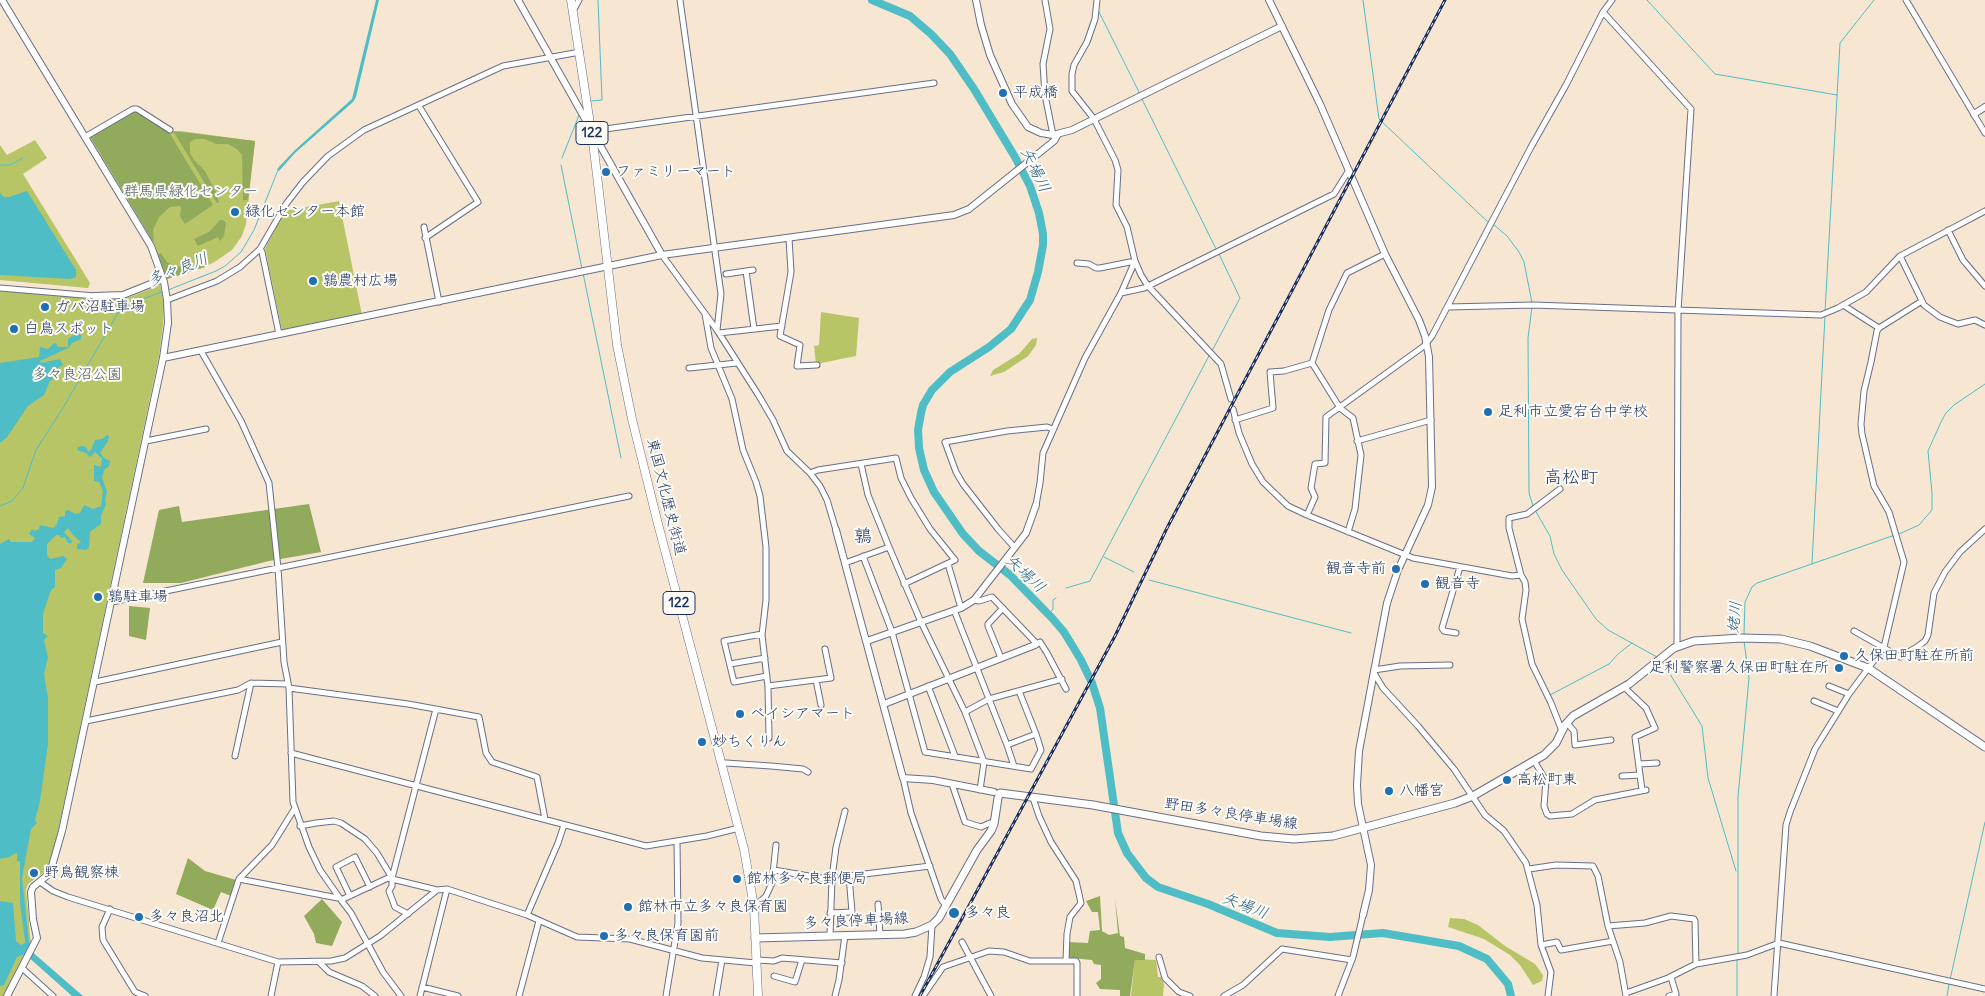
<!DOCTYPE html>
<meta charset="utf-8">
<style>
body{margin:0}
canvas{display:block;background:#f7e6d1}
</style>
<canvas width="1985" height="996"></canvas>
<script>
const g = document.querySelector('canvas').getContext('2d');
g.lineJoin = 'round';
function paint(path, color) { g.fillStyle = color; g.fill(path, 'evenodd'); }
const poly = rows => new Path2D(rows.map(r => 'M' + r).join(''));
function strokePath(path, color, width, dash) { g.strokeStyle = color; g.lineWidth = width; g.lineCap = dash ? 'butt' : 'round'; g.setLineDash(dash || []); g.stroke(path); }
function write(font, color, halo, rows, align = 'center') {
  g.font = font + ' Delius,"Klee One",sans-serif'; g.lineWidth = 4; g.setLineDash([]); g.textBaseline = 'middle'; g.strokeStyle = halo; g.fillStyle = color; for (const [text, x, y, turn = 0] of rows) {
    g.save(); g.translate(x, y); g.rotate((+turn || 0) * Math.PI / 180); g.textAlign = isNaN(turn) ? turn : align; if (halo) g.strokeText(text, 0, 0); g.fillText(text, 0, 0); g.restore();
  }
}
const green = poly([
 [167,129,169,132,181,131,255,141,246,224,242,236,232,250,216,261,205,267,167,279,154,243,126,196],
 [35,140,47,158,23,174,90,283,88,288,0,280,0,145,7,155],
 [339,201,362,315,282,331,265,248,285,211],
 [160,285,164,306,163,325,159,356,58,832,47,870,28,884,26,890,31,945,4,996,0,996,0,290,125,299],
 [821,312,859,318,856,356,816,364,814,346,819,345],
 [1037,338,1036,345,1028,356,1004,372,990,376,993,370,1019,354,1032,339],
 [1450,918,1464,919,1478,925,1505,946,1535,964,1543,975,1542,981,1533,985,1520,965,1510,955,1484,939,1448,927],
 [1135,959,1156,960,1158,977,1161,977,1164,984,1163,996,1131,996]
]);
const forest = poly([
 [134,111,137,111,167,129,213,205,185,224,180,216,181,209,180,206,170,207,159,217,153,230,154,243,90,137],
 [173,131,255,141,248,200,243,200,242,155,237,149,228,144,216,144,205,139,195,139,190,142,190,153,194,160,205,171,217,194,219,203,217,203],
 [220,220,223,220,226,223,224,236,220,241,218,237,198,246,194,239,209,232],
 [161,253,167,262,173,265,189,268,200,262,204,263,205,267,167,279,158,254],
 [309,504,321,552,269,561,181,583,143,583,159,510,179,506,182,522],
 [129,606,150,608,146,640,129,636],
 [188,858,205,871,236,880,231,896,221,892,213,910,176,894],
 [1100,896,1102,931,1109,935,1118,933,1115,899,1120,936,1124,937,1125,948,1145,954,1145,960,1135,960,1130,996,1120,996,1120,990,1100,989,1096,983,1101,979,1101,965,1094,964,1092,960,1071,958,1068,956,1067,942,1088,943,1090,931,1100,930,1098,912,1092,912,1086,901],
 [322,899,342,922,332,946,316,943,314,934,304,916]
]);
const water = poly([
 [376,0,379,0,356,97,353,102,295,153,279,171,277,169,295,150,352,99],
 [27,191,76,270,76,277,70,279,0,275,0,193,4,197,9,197],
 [77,333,81,335,81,339,72,343,68,348,40,361,41,363,60,359,63,365,59,367,55,377,50,381,44,395,28,406,7,437,0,443,0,363,39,357,40,347,48,349,53,344,56,343,58,347,68,347,68,339],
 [107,435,109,436,108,441,100,453,104,458,110,461,109,466,104,470,102,478,107,492,105,499,106,505,101,515,101,524,90,532,89,547,86,550,77,549,77,545,81,542,73,535,68,528,64,532,72,541,71,544,67,542,65,537,61,538,59,535,56,535,47,544,47,555,50,559,64,556,67,559,61,568,55,570,55,587,51,590,43,614,43,633,48,636,44,640,48,658,44,674,48,698,48,744,40,801,35,820,37,823,31,829,22,878,30,950,83,996,72,996,26,955,23,955,17,957,4,985,0,986,0,901,13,903,16,941,21,945,25,943,25,941,20,903,20,862,17,861,17,854,16,853,9,857,0,859,0,544,9,539,11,542,32,542,35,538,29,534,32,529,35,531,39,529,40,525,53,528,57,524,59,517,65,516,65,511,69,510,75,514,80,513,84,505,93,509,101,506,103,491,99,482,94,481,94,465,101,467,102,458,95,452,90,457,86,453,77,450,78,447,82,446,86,447,88,452,91,450,95,440,102,439]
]);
const stream = poly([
 [1363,0,1379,119,1489,223],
 [1647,0,1715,74,1837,95],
 [1098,10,1140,94],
 [1141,97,1217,251],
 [591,101,602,100,598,0],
 [562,158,579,115],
 [0,165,10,165,23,158],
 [561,165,582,269],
 [1493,224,1507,236,1519,252,1524,262,1532,303],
 [583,273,621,458],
 [168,290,216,271,225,266,241,252,254,230,278,170],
 [1532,307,1528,338,1529,493,1533,506],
 [1825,312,1840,43,1874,0],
 [1212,351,1240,298,1219,254],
 [0,506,12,501,23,488,36,450,63,408,118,313,131,303,162,292],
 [1535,510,1550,536,1554,554,1562,570,1596,619,1608,630,1657,657],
 [1899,534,1919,525,1932,510,1932,493,1928,451,1941,422,1946,413,1954,405,1985,384],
 [1104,557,1134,572],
 [1812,564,1825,316],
 [1149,580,1351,633],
 [1066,588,1090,581,1210,354],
 [1049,614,1053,609,1053,600,1056,598],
 [1744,634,1745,602,1752,587,1757,583,1895,535],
 [1662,661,1702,726,1708,778,1736,871],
 [1550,695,1609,664,1618,654,1632,643],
 [531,913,541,918],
 [1738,954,1738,797,1749,678,1744,641],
 [1950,980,1985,822],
 [1737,996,1737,958],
 [1947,996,1949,984]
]);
const river = poly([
 [872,0,910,16,931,34,950,54,974,89,1015,157,1030,186,1039,213,1043,234,1043,245,1038,272,1030,300,1011,329,989,347,950,372,932,390,923,405,921,413,918,430,919,448,924,470,934,492,963,534,979,551,1010,575,1052,618,1064,632,1081,660,1092,683,1100,708,1118,833,1127,853,1146,878,1158,887,1208,904,1277,933,1330,937,1383,933,1459,946,1487,959,1508,984,1511,996]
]);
const minor = poly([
 [680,0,721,294,717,330],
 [1045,0,1050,29,1043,64,1045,95,1053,135],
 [1097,0,1095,19,1087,42,1074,65,1072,74,1072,91,1094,119,1115,160,1118,170,1116,205,1127,227,1135,261,1141,275,1148,286,1221,364,1231,399],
 [1906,0,1985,133],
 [573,11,579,0],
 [1603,12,1691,109,1678,311,1677,647],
 [419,106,478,202,425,238],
 [591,131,934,83],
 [85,137,133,109,137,109,170,130],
 [424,227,439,302],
 [1948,230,1963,260,1985,286],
 [789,238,791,272,780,336,800,345,797,366,817,365],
 [260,249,262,252,279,334],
 [662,255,717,330,759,396,773,420,787,451,810,473,820,486,827,500,836,530],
 [1900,256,1924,305,1940,317,1950,321,1958,324,1975,320,1985,325],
 [1077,263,1089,264,1096,268,1100,268,1135,261],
 [746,271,754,329],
 [726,274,753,270],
 [0,288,95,296],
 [1121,293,1144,288,1334,194,1349,170],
 [167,300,217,281,240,267,260,249,286,204,303,182,328,156,364,130,503,66,580,52],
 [1843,305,1879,328],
 [1448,307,1533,305,1821,315,1838,308,1866,292,1900,256,1985,211],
 [705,314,711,348,732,399,743,450,756,482,760,496,766,547,766,600,762,635,768,687,769,738],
 [719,333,782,326],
 [201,351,241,421,269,483,278,568,284,662,289,688,293,802,309,847,320,870,341,900,388,878,437,890],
 [1312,363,1329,310,1347,273,1385,254],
 [689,368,737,363],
 [1233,409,1239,433,1252,464,1263,482,1288,506,1307,515,1413,558,1512,576,1521,575],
 [1235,420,1273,408,1270,372,1284,371,1312,363,1340,408,1353,418,1361,455,1355,509,1348,532],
 [146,441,206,429],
 [1357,441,1431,420],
 [861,464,868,495,889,547,921,622,965,712,984,762,980,790],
 [810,473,818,470,896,458,901,478,911,498,930,529,955,560,904,584],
 [1560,489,1527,514,1509,518,1509,528,1521,575,1525,582,1526,590,1522,619,1532,664,1551,703,1562,731],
 [1036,505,1040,483,1043,453,1085,358,1121,293,1135,261],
 [1307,515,1315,497,1311,488,1315,464,1325,463,1326,417,1424,346,1432,336,1531,147,1566,85,1603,12,1612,0],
 [1015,548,998,529,963,484,956,472,945,442,1007,431,1047,427,1053,429],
 [863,556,892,632,925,752,1031,769,1041,750,1036,734],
 [845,563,889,547],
 [948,564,961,608],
 [974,600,979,601,992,597,1037,644],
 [112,602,629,496],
 [954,610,1007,745,1036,734,1019,691],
 [1854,631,1900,657,1917,647,1925,641,1928,635,1934,593,1945,572,1960,552,1985,529],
 [1456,633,1444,631,1442,628,1460,567],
 [762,634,724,641,734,682,767,676],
 [1035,645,1040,642,1047,653,1066,689],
 [1001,658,988,626,988,624,1003,608],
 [730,664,765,658],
 [1374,670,1400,666,1450,665],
 [1374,673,1383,688,1418,726,1454,769,1485,815,1504,831,1526,863,1537,905,1541,945,1551,972,1548,996],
 [816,680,821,705],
 [95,682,282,642],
 [768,686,831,678,825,649],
 [928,686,955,756],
 [1829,686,1849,694],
 [1624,687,1646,708,1655,728,1635,737,1642,790],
 [289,688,408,704,479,717,486,753,492,762,537,777,545,819],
 [1814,701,1838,711],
 [965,712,989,699,1062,679],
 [86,721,238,690,251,683,288,684],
 [1567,723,1574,731,1575,745,1611,740],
 [1007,745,1014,766],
 [291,753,646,846,707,836,739,828],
 [235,756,251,683],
 [1534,761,1546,780,1544,806,1547,814,1550,816,1572,814,1595,800,1646,790],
 [722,764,726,763,771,766,803,769,808,772],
 [1639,764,1657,763],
 [1622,776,1640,775],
 [903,778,911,813,941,899,946,906],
 [952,784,965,822,981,827,990,823,994,824],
 [1033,798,1039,816,1051,842,1076,881,1081,903,1070,917,1067,934,1066,960],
 [300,826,316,823,334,821,341,823,365,839,377,853,392,878],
 [1529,869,1556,865,1593,866,1598,876,1608,926,1620,962,1626,996],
 [774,870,832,880],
 [832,878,930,866],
 [239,879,338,898],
 [40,882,53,891,68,897,278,962,331,961,345,958,380,936,437,890,447,889,527,915,577,937,630,939,702,958,756,963],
 [350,896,336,867,355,857,370,887],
 [341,900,351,913,383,972,401,996],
 [878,904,880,934],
 [754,907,766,896,772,883,776,845],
 [110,909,102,927,103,940,135,992,145,996],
 [830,913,852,912,849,876],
 [408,914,395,907,389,891,392,886,392,878,436,709],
 [527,915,558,843,564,825],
 [1608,926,1645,923,1671,916,1694,919,1695,921,1696,964],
 [830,936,832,878,836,847,845,811],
 [962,942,991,996],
 [218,943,239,879,272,845,295,808],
 [1541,945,1557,942,1561,950,1613,941],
 [1159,957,1165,978,1179,992,1190,996],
 [756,960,774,961,782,958,842,963],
 [319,962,329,972,362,986,375,996],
 [22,968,53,996],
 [774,976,795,982,802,960],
 [422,987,458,996],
 [1626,993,1668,978,1696,964,1747,955,1779,943,1985,989],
 [271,996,278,962],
 [420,996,447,889],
 [519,996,539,921],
 [666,996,678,923,677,841],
 [716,996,722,960],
 [835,996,839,980,845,935],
 [915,996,924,977,930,957,932,925],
 [923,996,943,967,989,951,1004,952,1030,961,1076,961,1077,963,1077,996],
 [1224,996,1243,985,1282,949,1352,960],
 [1338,996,1353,957,1363,915],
 [1669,996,1676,994,1671,977],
 [1774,996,1786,825,1790,812,1815,749,1849,694,1884,647,1904,562,1889,512,1874,486,1862,434,1861,424,1864,391,1871,362,1877,331,1879,328,1922,301]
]);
const tertiary = poly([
 [2,0,151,246,164,282,167,300,168,323,163,358,62,831,50,873,33,887,31,892,33,919,37,938,7,996],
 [518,0,662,255],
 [976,0,981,25,990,55,1012,104,1028,127,1041,133,1053,135,1072,130,1282,26],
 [1269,0,1320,104,1385,254,1419,320,1425,336,1429,357,1432,487,1428,505,1398,570,1387,603,1359,751,1357,785,1358,804,1371,865,1369,890,1363,915],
 [1974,114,1985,107],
 [95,296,123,295,163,279],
 [163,358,662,255,954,215,969,209,1054,141,1058,134],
 [836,530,903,778,933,780,994,792],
 [867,641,961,608,974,600,1026,533,1036,505],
 [884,704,1035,645]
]);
const secondary = poly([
 [755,938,905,934,916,932,932,925,939,918,977,850,991,831,994,824,998,798,1000,793,1093,805,1261,836,1294,839,1333,836,1455,803,1473,796,1544,755,1556,743,1565,725,1573,716,1629,684,1674,648,1694,641,1741,638,1781,639,1810,646,1868,668,1985,747]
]);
const trunk = poly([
 [571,0,594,150,617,345,632,419,658,524,744,849,754,907,758,996]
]);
const rail = poly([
 [920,996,1115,636,1167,528,1445,0]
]);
const markers = [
 [1003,93,5,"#1f6fb2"],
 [606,172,5,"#1f6fb2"],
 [235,212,5,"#1f6fb2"],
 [313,281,5,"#1f6fb2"],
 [45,307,5,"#1f6fb2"],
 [14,329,5,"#1f6fb2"],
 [1488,412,5,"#1f6fb2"],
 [1396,569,5,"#1f6fb2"],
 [1425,584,5,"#1f6fb2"],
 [98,597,5,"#1f6fb2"],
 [1844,656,5,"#1f6fb2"],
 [1839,668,5,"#1f6fb2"],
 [740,714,5,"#1f6fb2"],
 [702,742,5,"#1f6fb2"],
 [1507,780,5,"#1f6fb2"],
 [1389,791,5,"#1f6fb2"],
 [34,873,5,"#1f6fb2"],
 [737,879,5,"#1f6fb2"],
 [628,907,5,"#1f6fb2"],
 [954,913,6,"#1f6fb2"],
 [139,917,5,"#1f6fb2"],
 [604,936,5,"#1f6fb2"]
];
const shields = [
 [592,133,32],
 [679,603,32]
];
const shieldNames = [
 ["122",592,133],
 ["122",679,603]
];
const poiNames = [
 ["平成橋",1013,93],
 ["ファミリーマート",616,172],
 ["緑化センター本館",245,212],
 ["鶉農村広場",323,281],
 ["ガバ沼駐車場",55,307],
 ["白鳥スポット",24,329],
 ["足利市立愛宕台中学校",1498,412],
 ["観音寺前",1386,569,"right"],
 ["観音寺",1435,584],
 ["鶉駐車場",108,597],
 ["久保田町駐在所前",1854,656],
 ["足利警察署久保田町駐在所",1829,668,"right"],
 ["ベイシアマート",750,714],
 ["妙ちくりん",712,742],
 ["高松町東",1517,780],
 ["八幡宮",1399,791],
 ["野鳥観察棟",44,873],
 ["館林多々良郵便局",747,879],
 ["館林市立多々良保育園",638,907],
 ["多々良",965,913],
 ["多々良沼北",149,917],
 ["多々良保育園前",614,936]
];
const parkNames = [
 ["群馬県緑化センター",191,192],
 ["多々良沼公園",77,375]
];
const streetNames = [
 ["東国文化歴史街道",666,497,76],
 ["野田多々良停車場線",1231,814,9],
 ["多々良停車場線",856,921,-3]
];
const waterNames = [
 ["矢場川",1035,170,64],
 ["多々良川",178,270,-22],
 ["矢場川",1025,574,43],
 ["姥川",1735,617,-84],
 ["矢場川",1245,906,21]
];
const quarterNames = [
 ["高松町",1571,478],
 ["鶉",863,537]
];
paint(green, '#b7c567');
paint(forest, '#91aa5c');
paint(water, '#4fbdc6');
strokePath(stream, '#4fbdc6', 1);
strokePath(river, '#4fbdc6', 8);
strokePath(minor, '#686f86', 7);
strokePath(tertiary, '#686f86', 8);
strokePath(secondary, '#686f86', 9);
strokePath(trunk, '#686f86', 9);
strokePath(minor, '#fff', 5);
strokePath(tertiary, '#fff', 6);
strokePath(secondary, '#fff', 7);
strokePath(trunk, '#fff', 8);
strokePath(rail, '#1b2f5e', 3);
strokePath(rail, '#fdfcf7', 1, [4]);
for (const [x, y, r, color] of markers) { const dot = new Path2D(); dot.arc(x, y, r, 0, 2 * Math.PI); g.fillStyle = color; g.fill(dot); strokePath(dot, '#fdfcf7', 2); }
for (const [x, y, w] of shields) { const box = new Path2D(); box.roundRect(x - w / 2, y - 11.5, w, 23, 4); g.fillStyle = '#fdfcf7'; g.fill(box); strokePath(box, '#1b2f5e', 1); }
write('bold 14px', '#1b2f5e', null, shieldNames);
write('15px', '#1b2f5e', '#fdfcf7', poiNames, 'left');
write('15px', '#4a5c61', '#fdfcf7', parkNames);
write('15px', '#1b2f5e', '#fdfcf7', streetNames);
write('italic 16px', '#2d6182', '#fdfcf7', waterNames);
write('18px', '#1b2f5e', '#fdfcf7', quarterNames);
</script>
